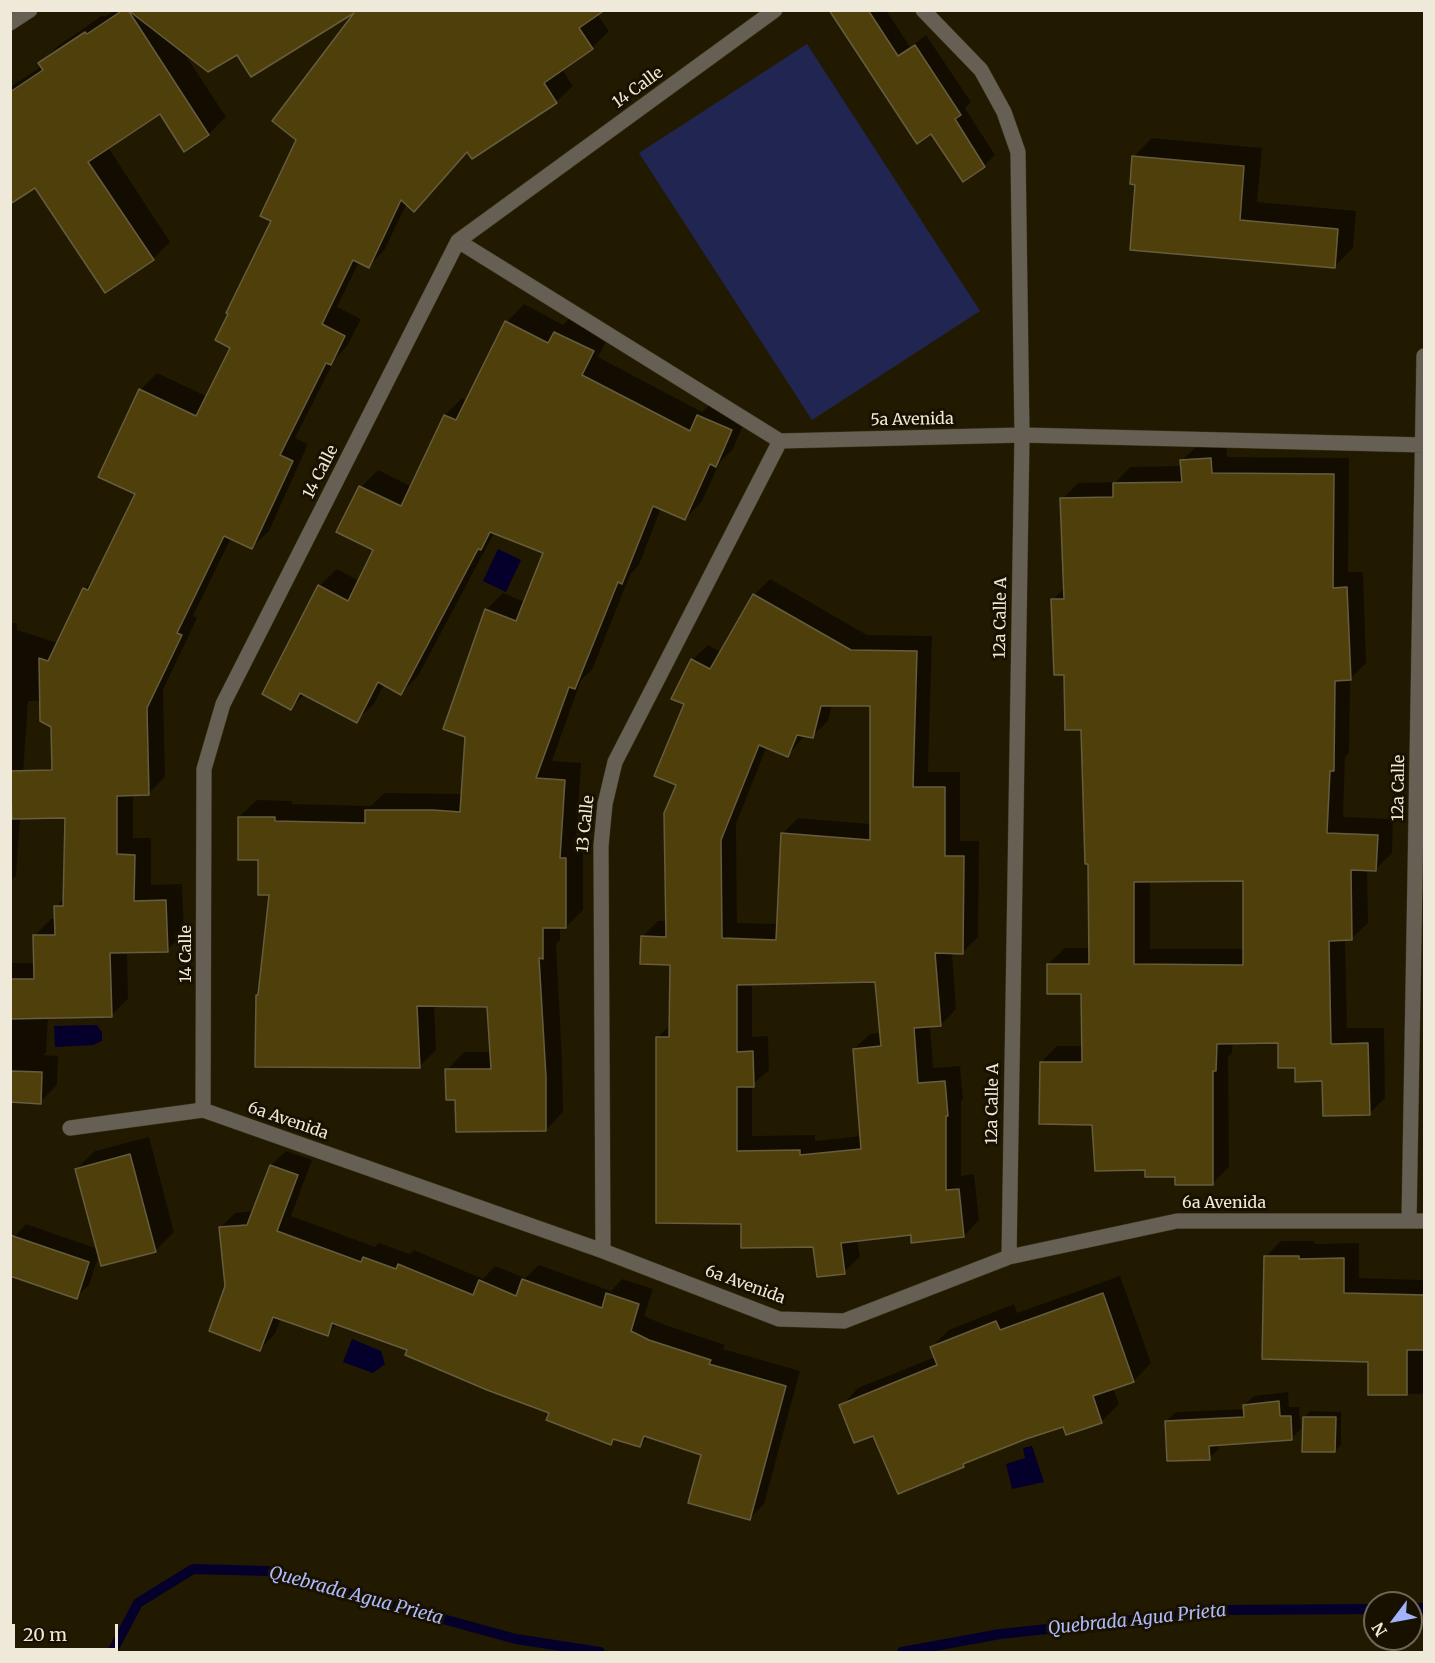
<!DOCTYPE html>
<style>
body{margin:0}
#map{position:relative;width:1435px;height:1663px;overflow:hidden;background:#221a00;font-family:Merriweather,serif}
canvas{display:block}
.frame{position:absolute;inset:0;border:12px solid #eee9d8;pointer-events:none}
.north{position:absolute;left:1363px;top:1591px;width:60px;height:60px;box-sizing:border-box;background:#191100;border:2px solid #6e6756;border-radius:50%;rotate:238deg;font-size:16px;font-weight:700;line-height:24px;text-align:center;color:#eee9d8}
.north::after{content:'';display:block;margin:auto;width:21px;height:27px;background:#a2b2fd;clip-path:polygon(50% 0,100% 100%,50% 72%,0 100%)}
.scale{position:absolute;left:12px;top:1624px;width:106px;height:27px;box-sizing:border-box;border:3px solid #eee9d8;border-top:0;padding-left:8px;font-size:18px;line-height:21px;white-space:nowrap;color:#eee9d8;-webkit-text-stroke:4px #191100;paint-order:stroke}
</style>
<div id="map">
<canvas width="1435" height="1663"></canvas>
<div class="frame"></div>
<div class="north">N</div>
<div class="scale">20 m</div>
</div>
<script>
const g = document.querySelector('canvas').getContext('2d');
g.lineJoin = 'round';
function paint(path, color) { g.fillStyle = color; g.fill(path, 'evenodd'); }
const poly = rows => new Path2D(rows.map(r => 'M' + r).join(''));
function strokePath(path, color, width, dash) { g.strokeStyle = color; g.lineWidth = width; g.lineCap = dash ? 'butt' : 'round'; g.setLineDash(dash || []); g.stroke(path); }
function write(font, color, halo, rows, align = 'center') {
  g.font = font + ' Merriweather,serif'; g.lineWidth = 6; g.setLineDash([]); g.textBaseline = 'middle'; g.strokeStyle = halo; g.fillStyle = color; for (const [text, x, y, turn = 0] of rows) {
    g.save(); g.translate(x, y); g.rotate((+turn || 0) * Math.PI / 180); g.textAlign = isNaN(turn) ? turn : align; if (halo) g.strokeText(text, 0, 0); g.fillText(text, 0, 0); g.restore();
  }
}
const green = poly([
 [807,44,980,311,812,420,639,153]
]);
const water = poly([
 [498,549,521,560,506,592,483,581],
 [97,1025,102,1032,102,1041,93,1045,55,1047,54,1026],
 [352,1339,381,1351,385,1364,373,1373,343,1362],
 [1032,1446,1044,1482,1012,1489,1006,1464,1025,1458,1023,1448]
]);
const shadow = poly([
 [115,10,355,10,237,53,184,53,226,117,209,134,185,150,160,112,108,147,170,242,153,259,35,186,10,202,10,87,42,66,40,63,58,46,103,15,105,17],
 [831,10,886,10,910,47,926,35,971,102,965,108,995,155,984,166,963,180,932,132],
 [597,14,609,31,592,48,562,69,573,86,556,102,469,151,414,210,407,203,385,249,369,266,359,262,337,307,361,319,347,346,335,359,295,438,308,444,269,531,252,547,231,538,193,616,197,618,163,690,165,777,148,794,133,794,133,838,151,838,151,885,182,884,184,934,167,950,127,951,128,999,111,1016,48,1017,46,1053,43,1055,58,1056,57,1085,40,1102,10,1101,10,963,35,963,34,936,51,919,56,919,56,907,65,897,67,816,53,817,50,701,28,701,16,876,10,881,10,623,17,623,17,630,58,643,84,589,96,577,137,493,140,390,157,373,208,397,232,347,273,220],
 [1152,138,1262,148,1257,202,1356,211,1353,248,1334,267,1137,184,1133,157],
 [524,304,563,325,572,315,610,334,598,357,702,412,716,398,748,413,733,449,720,462,702,501,685,519,661,508,639,565,630,575,592,670,581,680,552,761,581,763,576,842,583,842,583,910,566,927,560,927,560,940,556,944,562,1059,563,1112,546,1130,457,1098,447,1070,464,1052,491,1052,488,1006,434,1005,436,1050,419,1067,257,995,260,993,271,894,260,858,239,817,257,800,292,801,292,804,371,806,384,793,463,794,486,610,503,593,525,602,545,552,496,532,492,537,418,676,401,693,384,684,374,704,356,721,305,694,291,708,319,586,337,569,359,581,375,550,338,532,361,487,378,470,412,487,445,415,462,398,467,401,507,322],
 [1226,443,1227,457,1349,458,1348,572,1363,572,1366,663,1350,679,1349,753,1345,757,1343,817,1393,819,1392,853,1376,869,1367,869,1368,923,1351,939,1345,939,1347,1028,1384,1028,1385,1098,1369,1114,1323,1080,1296,1066,1279,1041,1233,1042,1232,1053,1228,1057,1229,1167,1213,1183,1146,1168,1093,1123,1041,1062,1057,1046,1083,1046,1083,992,1048,964,1065,948,1090,948,1090,863,1083,728,1065,674,1053,599,1065,588,1062,499,1078,483,1116,482,1130,467,1182,466,1181,461,1198,445],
 [1150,880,1244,880,1245,949,1150,949],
 [770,579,867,635,932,636,928,772,960,772,960,841,979,841,978,937,963,952,952,952,956,1009,941,1025,930,1026,933,1068,960,1066,963,1099,961,1101,961,1176,974,1174,979,1220,964,1236,912,1234,857,1240,860,1257,844,1272,815,1245,742,1222,658,1037,671,1024,672,964,643,936,658,921,668,921,685,704,692,660,708,645,721,652,754,595],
 [832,704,871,704,871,824,798,818,783,833,778,924,737,923,736,824,767,746,788,755,805,735,812,736,828,721],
 [877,981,881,1033,870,1034,854,1049,862,1136,815,1141,815,1135,752,1136,752,1085,769,1070,768,1036,752,1037,752,983],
 [149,1137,174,1232,156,1250,102,1264,99,1254,89,1285,76,1297,14,1237,26,1224,98,1249,76,1169,95,1151],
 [286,1151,312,1160,291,1216,375,1247,379,1243,410,1254,414,1250,483,1279,495,1266,525,1278,539,1265,611,1291,622,1279,653,1289,644,1316,665,1325,725,1345,723,1349,800,1371,764,1504,749,1519,703,1454,649,1436,640,1446,615,1438,610,1443,551,1412,409,1349,338,1323,327,1334,281,1318,275,1334,260,1349,227,1286,220,1228,235,1213,254,1211,271,1165],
 [1281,1241,1314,1241,1315,1244,1359,1243,1359,1278,1424,1280,1424,1394,1369,1393,1370,1360,1265,1257],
 [1120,1276,1151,1363,1134,1381,1113,1388,1119,1404,1102,1421,1067,1433,1064,1425,969,1460,963,1466,874,1434,841,1406,858,1388,935,1357,931,1347,949,1330,1014,1304,1017,1313],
 [1288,1392,1289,1407,1299,1407,1301,1429,1291,1438,1218,1444,1219,1449,1209,1458,1166,1421,1176,1412,1245,1409,1244,1405,1254,1396],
 [1310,1411,1341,1412,1341,1445,1335,1451,1304,1417]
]);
const stream = poly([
 [1411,1608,1424,1608],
 [112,1652,138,1603,193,1569,268,1571,516,1639,600,1652],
 [902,1652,1000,1634,1228,1610,1375,1609]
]);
const building = poly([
 [123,10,128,10,209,135,184,152,160,114,88,162,154,260,105,293,35,188,10,204,10,92,43,70,38,63,85,32,87,34,123,10],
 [128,10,605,10,579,28,593,49,544,83,557,103,472,159,467,152,414,212,401,200,369,268,353,260,322,324,345,336,331,365,326,363,280,455,293,461,252,549,224,536,177,633,182,635,147,708,149,795,117,796,117,854,135,855,134,901,166,900,168,952,110,953,112,1017,10,1019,10,979,34,979,33,935,55,935,54,906,63,906,65,818,12,819,10,771,52,770,51,727,40,721,39,658,48,661,83,588,88,590,135,494,98,477,139,389,196,416,230,348,215,340,228,314,226,313,271,221,260,216,296,140,272,121,354,13,251,77,237,55,208,72,128,10],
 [829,10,868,10,898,56,915,45,961,115,955,119,985,167,963,182,931,134,917,144,829,10],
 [1132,156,1244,166,1240,220,1338,229,1335,268,1130,250,1135,185,1130,184,1132,156],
 [505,321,548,343,554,332,594,351,582,375,690,431,697,415,732,430,716,467,710,464,685,520,653,506,622,584,618,582,575,689,569,687,536,778,565,780,560,858,566,858,566,928,543,928,543,959,539,958,546,1077,546,1131,456,1132,455,1100,446,1100,445,1069,491,1069,487,1007,417,1006,420,1068,255,1067,256,995,258,995,269,895,258,895,258,860,238,860,238,817,275,817,275,821,365,823,365,810,433,810,460,812,465,737,443,729,485,609,516,621,543,553,490,532,481,550,478,549,401,695,378,682,357,723,300,693,291,710,262,694,318,585,348,601,373,550,336,532,359,486,401,506,444,415,456,420,505,321],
 [1211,458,1212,473,1334,474,1333,588,1347,587,1351,680,1335,681,1334,771,1330,771,1327,833,1378,835,1376,871,1351,870,1352,940,1329,941,1331,1044,1368,1043,1370,1115,1323,1116,1322,1081,1295,1082,1295,1068,1278,1068,1278,1043,1217,1044,1216,1071,1213,1071,1213,1185,1175,1185,1175,1177,1145,1177,1145,1170,1095,1171,1092,1125,1039,1124,1040,1062,1082,1062,1081,994,1047,994,1047,964,1089,964,1088,864,1085,864,1081,730,1065,730,1064,675,1054,675,1051,599,1064,599,1060,498,1113,497,1113,483,1182,482,1180,460,1211,458],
 [1243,881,1243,965,1134,964,1134,882,1243,881],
 [753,594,851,650,917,651,913,787,945,787,945,856,964,856,963,954,935,953,941,1026,914,1028,918,1083,945,1081,948,1116,946,1116,946,1190,959,1189,964,1237,911,1243,911,1235,841,1243,845,1274,817,1277,813,1247,741,1248,741,1224,656,1223,656,1037,669,1037,670,965,640,964,641,936,666,937,664,813,676,785,654,776,684,704,671,699,691,659,710,669,753,594],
 [821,706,870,706,870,840,781,833,776,940,722,938,721,840,759,745,788,757,797,735,813,738,821,706],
 [875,982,881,1046,853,1049,861,1149,800,1155,800,1150,737,1151,737,1087,754,1087,753,1051,737,1052,737,985,875,982],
 [10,1071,42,1072,41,1104,10,1102,10,1071],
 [130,1154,156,1252,101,1266,75,1169,130,1154],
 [270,1165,298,1175,277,1231,361,1262,363,1257,396,1269,398,1264,473,1295,479,1280,516,1296,522,1279,602,1308,606,1293,639,1304,631,1331,649,1340,711,1360,709,1364,786,1386,750,1520,688,1503,701,1455,644,1436,640,1447,613,1439,611,1445,546,1420,549,1413,487,1390,405,1355,407,1350,332,1323,328,1336,273,1317,260,1351,209,1331,225,1286,219,1227,247,1225,270,1165],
 [10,1235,89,1262,77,1299,10,1276,10,1235],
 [1264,1256,1299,1256,1299,1259,1344,1258,1344,1293,1425,1295,1425,1350,1407,1350,1407,1395,1368,1395,1368,1362,1262,1359,1264,1256],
 [1103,1293,1134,1382,1093,1396,1102,1423,1066,1435,1063,1427,1026,1439,963,1464,964,1467,898,1494,873,1436,854,1443,839,1405,937,1365,930,1347,996,1321,1000,1330,1103,1293],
 [1279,1401,1280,1416,1291,1416,1292,1440,1209,1446,1210,1460,1167,1461,1165,1421,1244,1417,1243,1405,1279,1401],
 [1303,1417,1336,1417,1335,1452,1302,1452,1303,1417]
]);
const minor = poly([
 [923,10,981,70,1004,112,1018,152,1022,435,1009,1257],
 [10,23,30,10],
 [458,241,780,441,1022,435,1424,445],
 [203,1110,204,769,223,704,458,241,775,10],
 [70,1128,203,1110,603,1251,779,1319,844,1321,1009,1257,1177,1221,1424,1221],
 [1409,1221,1424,356],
 [603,1251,601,846,605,804,615,762,780,441]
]);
const streetNames = [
 ["14 Calle",638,88,-36],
 ["5a Avenida",912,420,-1],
 ["14 Calle",321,472,-63],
 ["12a Calle A",1001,618,-89],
 ["12a Calle",1399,788,-89],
 ["13 Calle",586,824,-84],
 ["14 Calle",186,954,-90],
 ["12a Calle A",993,1104,-89],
 ["6a Avenida",288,1121,19],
 ["6a Avenida",1224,1203],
 ["6a Avenida",745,1285,20]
];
const waterNames = [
 ["Quebrada Agua Prieta",356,1596,15],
 ["Quebrada Agua Prieta",1137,1620,-6]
];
paint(green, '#202651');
paint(water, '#04002b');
paint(shadow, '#0007');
strokePath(stream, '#04002b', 10);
paint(building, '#4f400b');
strokePath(building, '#665d3e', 1.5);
strokePath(minor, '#3a331a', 16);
strokePath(minor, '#656053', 15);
write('16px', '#eee9d8', '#191100', streetNames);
write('italic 18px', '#acbafc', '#191100', waterNames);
</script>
